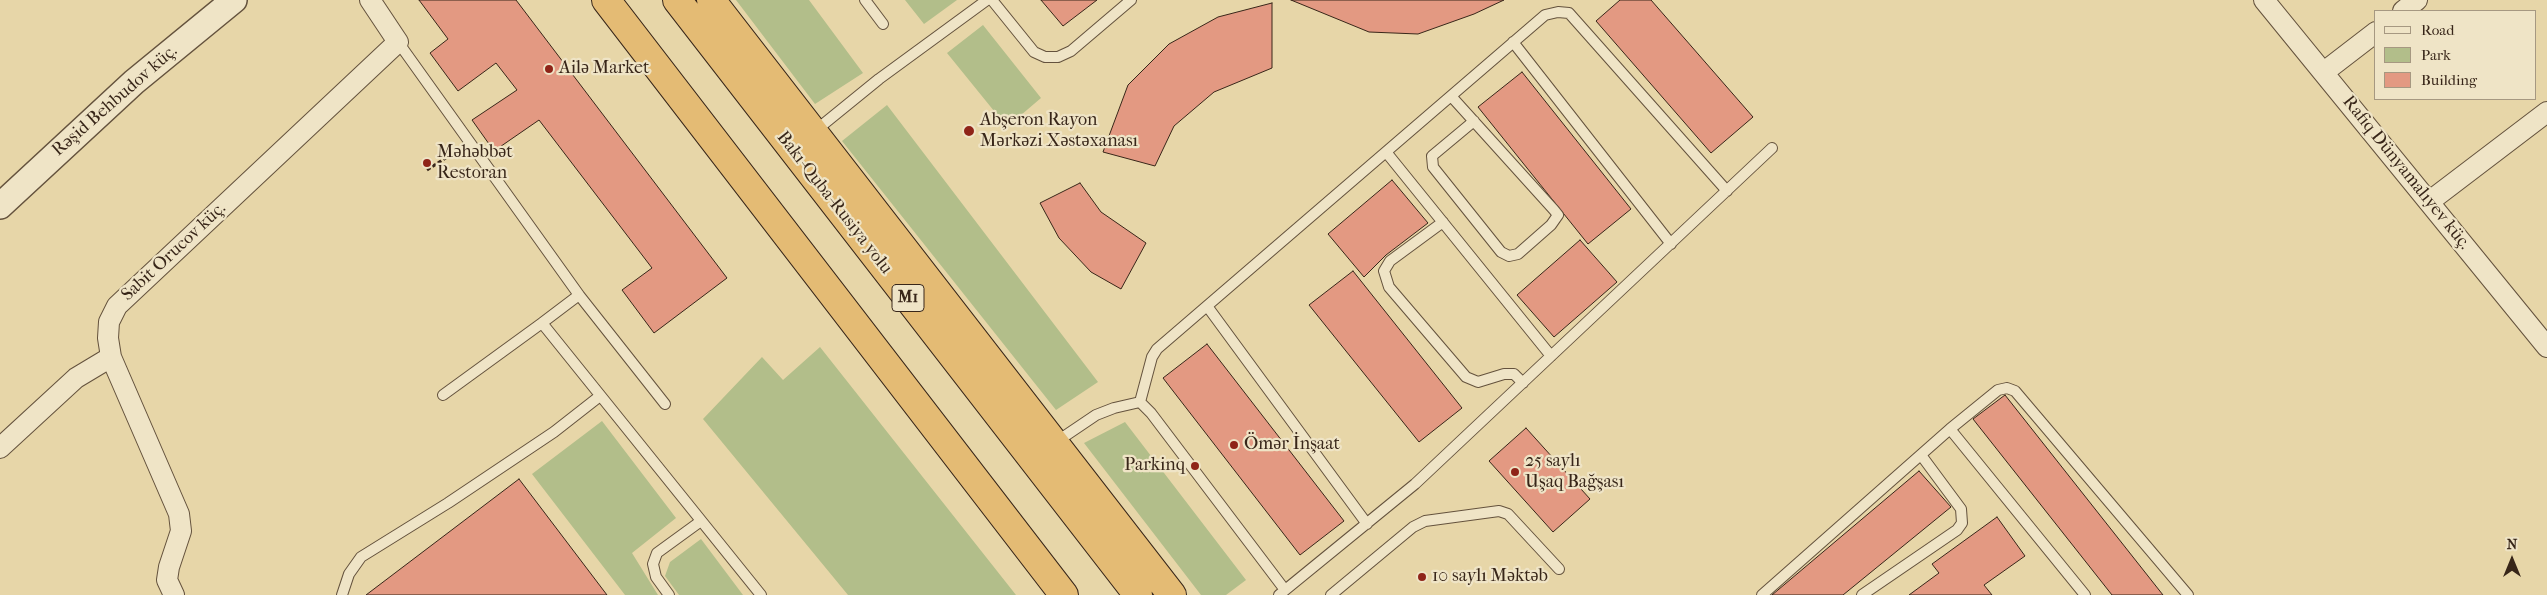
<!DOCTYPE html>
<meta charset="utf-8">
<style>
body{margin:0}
#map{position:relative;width:2547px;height:595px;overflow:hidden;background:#e7d6a8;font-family:"IM FELL French Canon",serif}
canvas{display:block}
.legend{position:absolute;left:2374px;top:10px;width:162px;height:90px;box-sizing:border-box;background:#efe4c6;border:1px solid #a69881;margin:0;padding:6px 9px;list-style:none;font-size:15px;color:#382619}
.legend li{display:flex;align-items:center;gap:10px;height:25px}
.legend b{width:25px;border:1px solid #a69881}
.north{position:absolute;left:2487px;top:535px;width:50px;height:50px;-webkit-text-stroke:4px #efe4c6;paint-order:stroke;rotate:0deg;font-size:14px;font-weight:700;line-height:20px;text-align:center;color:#382619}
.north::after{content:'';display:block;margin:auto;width:18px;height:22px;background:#382619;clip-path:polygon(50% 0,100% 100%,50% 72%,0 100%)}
</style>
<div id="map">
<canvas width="2547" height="595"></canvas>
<ul class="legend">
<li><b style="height:6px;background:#efe4c6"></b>Road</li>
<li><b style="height:14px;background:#b2be8a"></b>Park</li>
<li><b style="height:14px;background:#e39982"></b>Building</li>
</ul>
<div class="north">N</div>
</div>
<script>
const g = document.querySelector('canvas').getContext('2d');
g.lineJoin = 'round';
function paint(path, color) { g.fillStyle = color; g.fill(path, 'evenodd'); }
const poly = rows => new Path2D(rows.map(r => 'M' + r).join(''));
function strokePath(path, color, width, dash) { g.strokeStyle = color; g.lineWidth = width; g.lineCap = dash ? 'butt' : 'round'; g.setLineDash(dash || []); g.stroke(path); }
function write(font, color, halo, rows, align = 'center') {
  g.font = font + ' "IM FELL French Canon",serif'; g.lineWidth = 4.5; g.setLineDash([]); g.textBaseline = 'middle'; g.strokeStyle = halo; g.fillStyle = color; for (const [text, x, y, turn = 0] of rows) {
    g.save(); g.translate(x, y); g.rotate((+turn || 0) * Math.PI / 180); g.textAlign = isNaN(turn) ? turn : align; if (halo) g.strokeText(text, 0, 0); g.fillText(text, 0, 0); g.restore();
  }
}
const green = poly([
 [736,0,809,0,863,73,815,104],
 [905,0,957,0,924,24],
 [983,25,1041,98,1007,127,947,53],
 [887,105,1098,382,1056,410,842,141],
 [820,347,1016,595,848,595,703,419,762,357,783,380],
 [602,421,676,518,632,553,658,595,625,595,532,474],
 [1125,422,1246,580,1226,595,1201,595,1084,443],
 [701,539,743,595,679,595,665,576,670,562]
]);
const building = poly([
 [419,0,516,0,727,278,654,333,622,290,652,268,539,120,494,151,472,120,517,90,496,63,458,91,430,53,448,39,419,0],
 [1041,0,1097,0,1063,26,1041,0],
 [1291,0,1504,0,1474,14,1418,34,1369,32,1291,0],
 [1620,0,1651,0,1753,117,1711,153,1596,21,1620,0],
 [1272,3,1272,68,1214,92,1174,126,1155,166,1103,152,1128,85,1169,44,1218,17,1272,3],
 [1522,72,1631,209,1588,244,1478,107,1522,72],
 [1392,180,1428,223,1386,255,1364,277,1328,234,1392,180],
 [1080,183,1101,212,1146,243,1121,289,1091,272,1059,238,1040,203,1080,183],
 [1580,240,1617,282,1554,337,1517,295,1580,240],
 [1353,271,1462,408,1419,442,1309,305,1353,271],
 [1207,344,1344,521,1300,555,1163,378,1207,344],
 [2005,395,2163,595,2112,595,1973,419,2005,395],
 [1526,428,1590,499,1553,532,1489,461,1526,428],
 [1919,471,1951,507,1843,595,1772,595,1919,471],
 [519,479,607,595,366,595,519,479],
 [1997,517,2025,556,1984,585,1992,595,1909,595,1939,573,1932,564,1997,517]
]);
const path = poly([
 [427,170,458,150]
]);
const service = poly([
 [865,0,883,24],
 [992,0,1034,52,1045,57,1058,57,1071,51,1131,0],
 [398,42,579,295,542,323,761,595],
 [1513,42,1671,244],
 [1451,96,1554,210,1558,215,1551,225,1518,254,1509,256,1501,252,1433,167,1432,156,1474,121],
 [815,131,879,79,987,0],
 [1386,152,1551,356],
 [1443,222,1390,261,1384,271,1389,287,1466,377,1478,382,1504,374,1514,374,1523,383],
 [579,295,665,404],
 [1207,306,1367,524],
 [443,395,542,323],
 [1140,402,1152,357,1157,349,1545,15,1558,12,1569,13,1727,191],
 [1950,429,2085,595],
 [1056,442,1096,415,1114,408,1140,402,1151,413,1285,590],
 [342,595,349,574,361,557,448,503,554,432,600,396],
 [669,595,656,577,653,564,657,553,701,521],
 [1279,595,1415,484,1772,148],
 [1331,595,1413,527,1425,521,1499,511,1508,514,1559,569],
 [1762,595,1950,429,1998,390,2007,388,2015,391,2188,595],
 [1862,595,1957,530,1962,523,1961,509,1921,455]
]);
const minor = poly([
 [2264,0,2547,347],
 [2403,11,2417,0],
 [2324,72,2376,32],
 [2430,201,2547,112],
 [0,448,76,378,111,357],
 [174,595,167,580,169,567,181,531,179,514,111,357,108,338,109,322,117,306,398,42,370,0]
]);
const tertiary = poly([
 [0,206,134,82,234,0]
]);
const trunk = poly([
 [606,0,1064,595],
 [677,0,1138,595],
 [711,0,1172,595]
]);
const markers = [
 [549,69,5,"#8f2418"],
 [969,131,6,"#8f2418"],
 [427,163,5,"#8f2418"],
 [1234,445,5,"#8f2418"],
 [1195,466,5,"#8f2418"],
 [1515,472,5,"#8f2418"],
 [1422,577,5,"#8f2418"]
];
const shields = [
 [908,298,32]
];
const shieldNames = [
 ["M1",908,298]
];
const poiNames = [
 ["Ailə Market",559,69],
 ["Abşeron Rayon",980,121],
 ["Mərkəzi Xəstəxanası",980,142],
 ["Məhəbbət",437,153],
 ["Restoran",437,174],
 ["Ömər İnşaat",1244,445],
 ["25 saylı",1525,462],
 ["Uşaq Bağşası",1525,483],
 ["Parkinq",1185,466,"right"],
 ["10 saylı Məktəb",1432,577]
];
const streetNames = [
 ["Rəşid Behbudov küç.",115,101,-41],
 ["Rafiq Dünyamalıyev küç.",2406,173,51],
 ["Bakı-Quba-Rusiya yolu",834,203,52],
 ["Sabit Orucov küç.",174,252,-43]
];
paint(green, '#b2be8a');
paint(building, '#e39982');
strokePath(building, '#382619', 1);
strokePath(service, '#64523d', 12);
strokePath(minor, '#64523d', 22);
strokePath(tertiary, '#64523d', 28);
strokePath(trunk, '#382619', 30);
strokePath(path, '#382619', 3, [4, 2.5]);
strokePath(service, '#efe4c6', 10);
strokePath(minor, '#efe4c6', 20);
strokePath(tertiary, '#efe4c6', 25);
strokePath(trunk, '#e4bb74', 28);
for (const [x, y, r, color] of markers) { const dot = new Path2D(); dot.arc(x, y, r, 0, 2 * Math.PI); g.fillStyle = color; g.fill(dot); strokePath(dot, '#efe4c6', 2); }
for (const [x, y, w] of shields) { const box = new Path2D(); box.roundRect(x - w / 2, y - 13.5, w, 27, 4); g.fillStyle = '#efe4c6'; g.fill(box); strokePath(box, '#382619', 1); }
write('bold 16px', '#382619', null, shieldNames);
write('18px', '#382619', '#efe4c6', poiNames, 'left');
write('18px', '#382619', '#efe4c6', streetNames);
</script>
